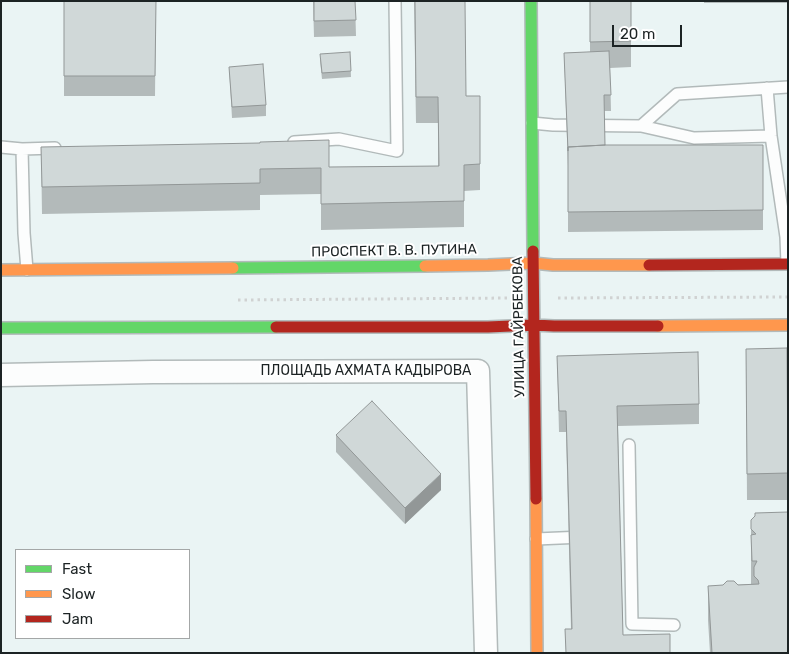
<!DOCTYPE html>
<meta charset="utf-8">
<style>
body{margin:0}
#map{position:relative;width:789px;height:654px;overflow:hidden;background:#eaf4f4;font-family:Rubik,sans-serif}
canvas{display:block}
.frame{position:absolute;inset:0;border:2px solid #1c2324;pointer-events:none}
.legend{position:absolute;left:15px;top:549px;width:175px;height:90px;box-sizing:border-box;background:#fff;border:1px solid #a4a7a7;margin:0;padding:6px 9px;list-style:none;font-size:15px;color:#1c2324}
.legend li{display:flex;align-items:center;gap:10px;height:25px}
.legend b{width:25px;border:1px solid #a4a7a7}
.scale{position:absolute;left:612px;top:25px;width:70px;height:22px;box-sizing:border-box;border:2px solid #1c2324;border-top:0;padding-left:6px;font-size:15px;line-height:18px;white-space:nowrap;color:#1c2324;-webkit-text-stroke:4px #fff;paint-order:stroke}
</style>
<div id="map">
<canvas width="789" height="654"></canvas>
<div class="frame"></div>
<ul class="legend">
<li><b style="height:6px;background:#63d668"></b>Fast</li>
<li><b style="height:6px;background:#ff974d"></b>Slow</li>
<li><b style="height:6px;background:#b3261e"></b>Jam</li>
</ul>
<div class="scale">20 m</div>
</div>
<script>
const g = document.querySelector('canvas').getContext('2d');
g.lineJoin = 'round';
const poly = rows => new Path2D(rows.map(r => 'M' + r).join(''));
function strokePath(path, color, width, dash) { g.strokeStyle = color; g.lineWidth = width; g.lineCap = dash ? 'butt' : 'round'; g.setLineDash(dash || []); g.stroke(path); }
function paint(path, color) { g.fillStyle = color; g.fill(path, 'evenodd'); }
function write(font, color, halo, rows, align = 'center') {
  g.font = font + ' Rubik,sans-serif'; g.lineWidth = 4; g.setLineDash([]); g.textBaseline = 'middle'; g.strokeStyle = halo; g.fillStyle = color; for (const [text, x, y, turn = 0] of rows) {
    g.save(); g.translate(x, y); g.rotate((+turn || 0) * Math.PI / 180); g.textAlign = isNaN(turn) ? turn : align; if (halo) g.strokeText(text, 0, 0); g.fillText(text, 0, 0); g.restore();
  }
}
const path = poly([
 [558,298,788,297],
 [238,300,510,298]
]);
const lane = poly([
 [767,88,771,136,786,237,787,264],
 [532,123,553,125,641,126],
 [771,136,694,138,641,126,677,94,788,87],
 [294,142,339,139,397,151,395,1],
 [1,147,22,149,24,233,27,270],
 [22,149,55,148],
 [629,445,632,624,674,625],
 [536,539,583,537]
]);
const street = poly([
 [1,375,153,372,478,371,486,653]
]);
const fast = poly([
 [531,1,533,251],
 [233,268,425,266],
 [1,328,276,327]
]);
const slow = poly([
 [425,266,488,265,533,263,553,265,649,265],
 [1,270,233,268],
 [658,326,788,325],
 [536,499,537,653]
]);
const jam = poly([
 [533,251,536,499],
 [649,265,788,264],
 [276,327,488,327,534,325,554,326,658,326]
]);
const wall = poly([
 [64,1,156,1,155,96,64,96],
 [313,1,355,1,356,36,314,37],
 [414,1,466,96,480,96,480,190,464,191,464,227,321,230,321,194,260,195,260,210,42,214,41,147,329,167,438,166,438,123,416,123],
 [590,1,631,1,631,67,610,68,611,111,604,111,605,145,763,145,763,230,568,232,568,167,564,53,590,52],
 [704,1,788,1,788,3,704,3],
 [350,52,351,77,322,79,320,60],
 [229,67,266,105,266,116,232,118],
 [746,349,788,420,788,500,747,500],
 [557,356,699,404,699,424,618,426,623,635,670,653,566,653,565,629,571,629,566,432,559,432],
 [336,435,441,490,405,524,336,452],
 [755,516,788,653,710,653,708,620,708,586,751,584,751,520]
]);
const shadedWall = poly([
 [441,474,441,490,405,524,405,508]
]);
const building = poly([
 [64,1,156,1,155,76,64,76,64,1],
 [314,1,355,1,356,20,314,21,314,1],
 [415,1,465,1,466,96,480,96,480,164,464,165,464,201,321,204,321,168,260,169,260,183,42,187,41,147,260,143,260,142,329,140,329,167,439,166,438,97,416,97,415,1],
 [590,1,631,1,631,41,590,42,590,1],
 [609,51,611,95,604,95,605,145,568,147,568,151,564,53,609,51],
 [350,52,351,71,322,73,320,54,350,52],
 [263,64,266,105,232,107,229,67,263,64],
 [605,145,763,145,763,210,568,212,568,147,605,145],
 [787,348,788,473,747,474,746,349,787,348],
 [698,352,699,404,617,406,623,635,670,634,670,653,566,653,565,629,572,629,566,411,559,411,557,356,698,352],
 [372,401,441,474,405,508,336,435,372,401],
 [788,512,788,653,712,653,708,586,723,585,727,581,734,581,738,585,759,584,758,580,754,576,754,567,757,561,752,561,751,535,756,534,751,529,751,520,755,516,755,513,788,512]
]);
const streetNames = [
 ["ПРОСПЕКТ В. В. ПУТИНА",394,251,-1],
 ["УЛИЦА ГАЙРБЕКОВА",519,327,-91],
 ["ПЛОЩАДЬ АХМАТА КАДЫРОВА",366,371]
];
strokePath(lane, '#b2baba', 14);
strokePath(street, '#b2baba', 25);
strokePath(fast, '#b2baba', 14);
strokePath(slow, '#b2baba', 14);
strokePath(jam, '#b2baba', 14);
strokePath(path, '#d0d2d2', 3, [2.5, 4]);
strokePath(lane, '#fcfdfd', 11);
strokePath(street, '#fcfdfd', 22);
strokePath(fast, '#63d668', 11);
strokePath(slow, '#ff974d', 11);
strokePath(jam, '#b3261e', 11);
paint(wall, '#b3baba');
paint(shadedWall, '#929797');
paint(building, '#d0d8d8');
strokePath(building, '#929797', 1);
write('14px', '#1c2324', '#fff', streetNames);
</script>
